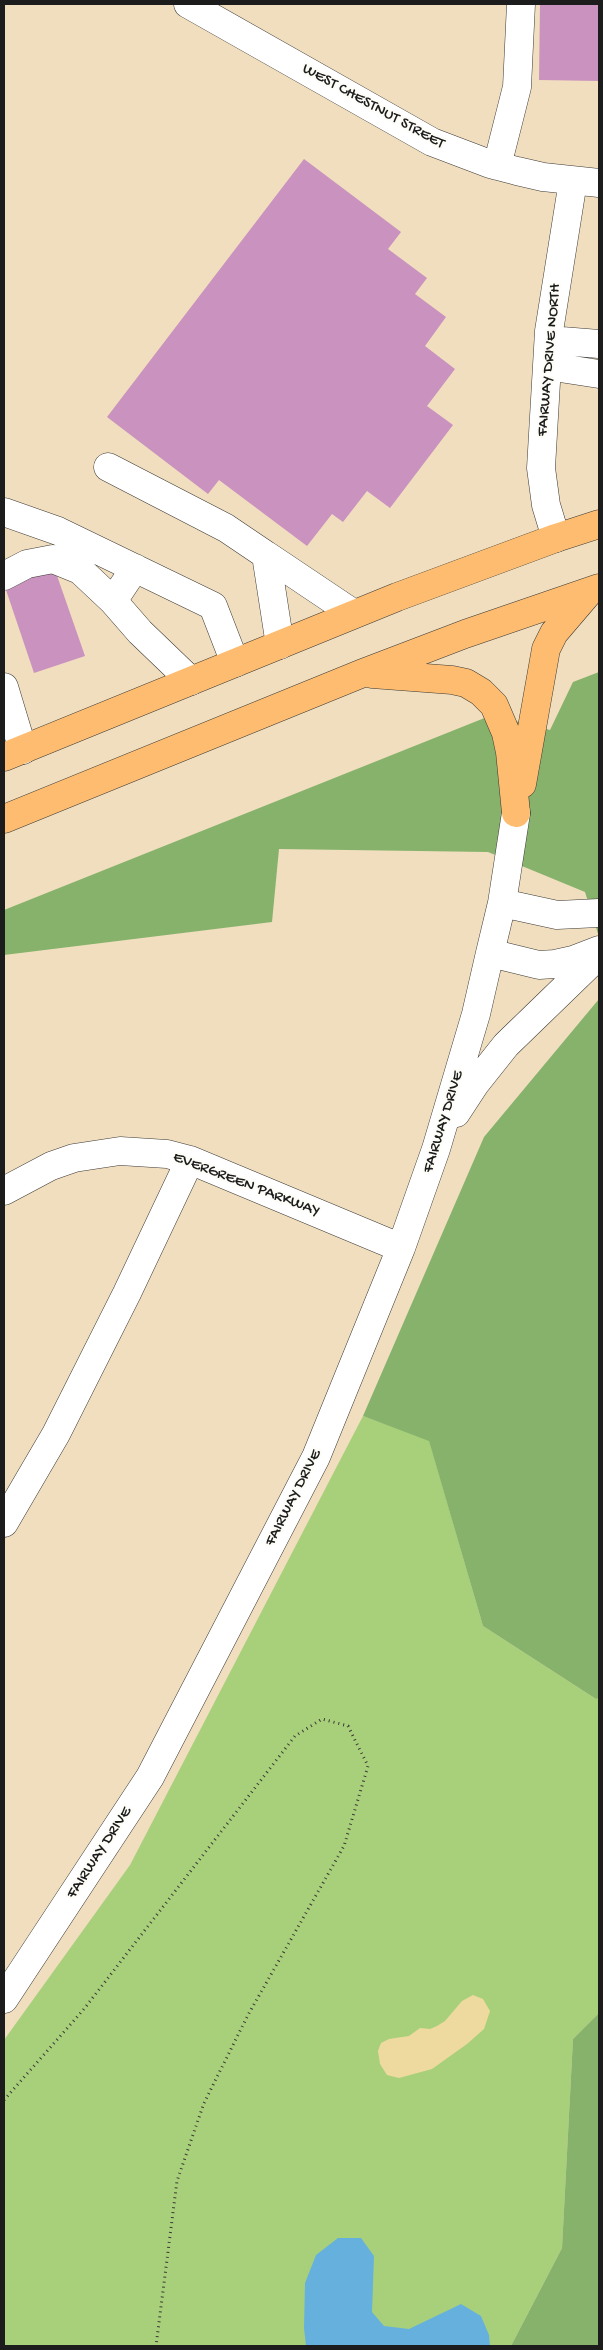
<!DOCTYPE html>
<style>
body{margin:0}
#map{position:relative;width:603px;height:2350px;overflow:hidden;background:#f0debf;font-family:"Gochi Hand",sans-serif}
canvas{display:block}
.frame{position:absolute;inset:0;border:5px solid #1c1c1c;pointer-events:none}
</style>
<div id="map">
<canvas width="603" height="2350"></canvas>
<div class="frame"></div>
</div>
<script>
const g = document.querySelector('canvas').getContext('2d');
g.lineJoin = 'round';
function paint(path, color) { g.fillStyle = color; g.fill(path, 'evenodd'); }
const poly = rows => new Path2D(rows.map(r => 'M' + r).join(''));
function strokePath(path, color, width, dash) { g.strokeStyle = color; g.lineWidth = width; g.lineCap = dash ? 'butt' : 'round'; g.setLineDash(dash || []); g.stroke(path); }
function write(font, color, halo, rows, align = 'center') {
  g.font = font + ' "Gochi Hand",sans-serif'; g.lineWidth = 4; g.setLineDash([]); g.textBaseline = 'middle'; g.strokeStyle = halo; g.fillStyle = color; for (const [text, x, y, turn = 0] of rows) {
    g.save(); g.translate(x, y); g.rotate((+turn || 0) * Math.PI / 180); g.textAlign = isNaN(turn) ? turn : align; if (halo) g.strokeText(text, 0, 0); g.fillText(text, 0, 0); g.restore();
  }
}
const green = poly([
 [363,1416,429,1440,483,1626,596,1699,599,1698,599,2013,573,2039,562,2248,511,2346,4,2346,4,2040,130,1865]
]);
const forest = poly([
 [599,672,599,937,585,892,488,852,279,849,272,922,4,955,4,910,492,715,550,730,573,682],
 [599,999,599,1698,596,1699,483,1626,429,1441,363,1416,484,1137],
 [599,2013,599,2346,511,2346,562,2248,573,2039]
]);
const sand = poly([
 [473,1995,483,1999,490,2011,484,2029,467,2044,432,2069,399,2078,387,2075,380,2064,378,2051,381,2043,389,2039,409,2036,420,2028,430,2029,437,2026,445,2021,462,2001]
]);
const water = poly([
 [338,2238,361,2238,374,2256,372,2312,384,2326,409,2329,461,2304,481,2316,489,2335,490,2346,306,2346,304,2328,305,2283,316,2255]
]);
const building = poly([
 [540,4,599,4,599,81,539,80],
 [304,159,401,232,388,249,427,278,415,294,446,317,425,346,455,369,427,406,453,425,390,508,367,491,343,522,332,514,307,546,219,480,208,494,107,417],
 [54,567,85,656,34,673,4,584]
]);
const path = poly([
 [4,2100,84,2009,295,1736,322,1719,348,1726,368,1766,344,1846,248,2015,204,2103,177,2181,156,2346]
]);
const minor = poly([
 [188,4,432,142,490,164,517,171,543,177,599,183],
 [497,166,517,87,521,4],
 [549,340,599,344],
 [547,366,599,374],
 [108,467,226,528,266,555],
 [4,512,58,531,213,606,235,663],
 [556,538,546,505,541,468,549,331,573,181],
 [135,568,113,601,140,632,191,681],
 [4,576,27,564,53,559,80,570,113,601],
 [280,645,266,555,354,614],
 [4,687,23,750],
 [502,903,557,915,599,913],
 [490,953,539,965,555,964,573,960,599,950],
 [456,1113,475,1084,506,1045,599,955],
 [4,1191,51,1166,74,1158,120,1151,167,1154,190,1160,401,1248],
 [4,1523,56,1434,127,1293,190,1160],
 [4,1999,150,1777,316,1457,401,1248,436,1149,476,1014,490,953,502,903,516,813]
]);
const highway = poly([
 [372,674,452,680,466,683,481,692,494,705,506,733,510,752,516,813],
 [4,757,397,597,556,538,599,524],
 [522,784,546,649,554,633,589,592],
 [4,819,363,673,465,634,599,588]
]);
const streetNames = [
 ["WEST CHESTNUT STREET",373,107,29],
 ["FAIRWAY DRIVE NORTH",550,360,-85],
 ["FAIRWAY DRIVE",444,1122,-73],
 ["EVERGREEN PARKWAY",246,1185,21],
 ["FAIRWAY DRIVE",294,1498,-63],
 ["FAIRWAY DRIVE",100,1853,-57]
];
paint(green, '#a8d07b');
paint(forest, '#86b26b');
paint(sand, '#eeda9e');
paint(water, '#66b0de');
paint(building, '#ca92be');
strokePath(minor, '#3c3934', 29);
strokePath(highway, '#3c3934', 29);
strokePath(path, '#3c3934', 3, [1, 4]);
strokePath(minor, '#fff', 28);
strokePath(highway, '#fdbc70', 28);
write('16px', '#1c1c1c', '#fdfcf7', streetNames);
</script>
